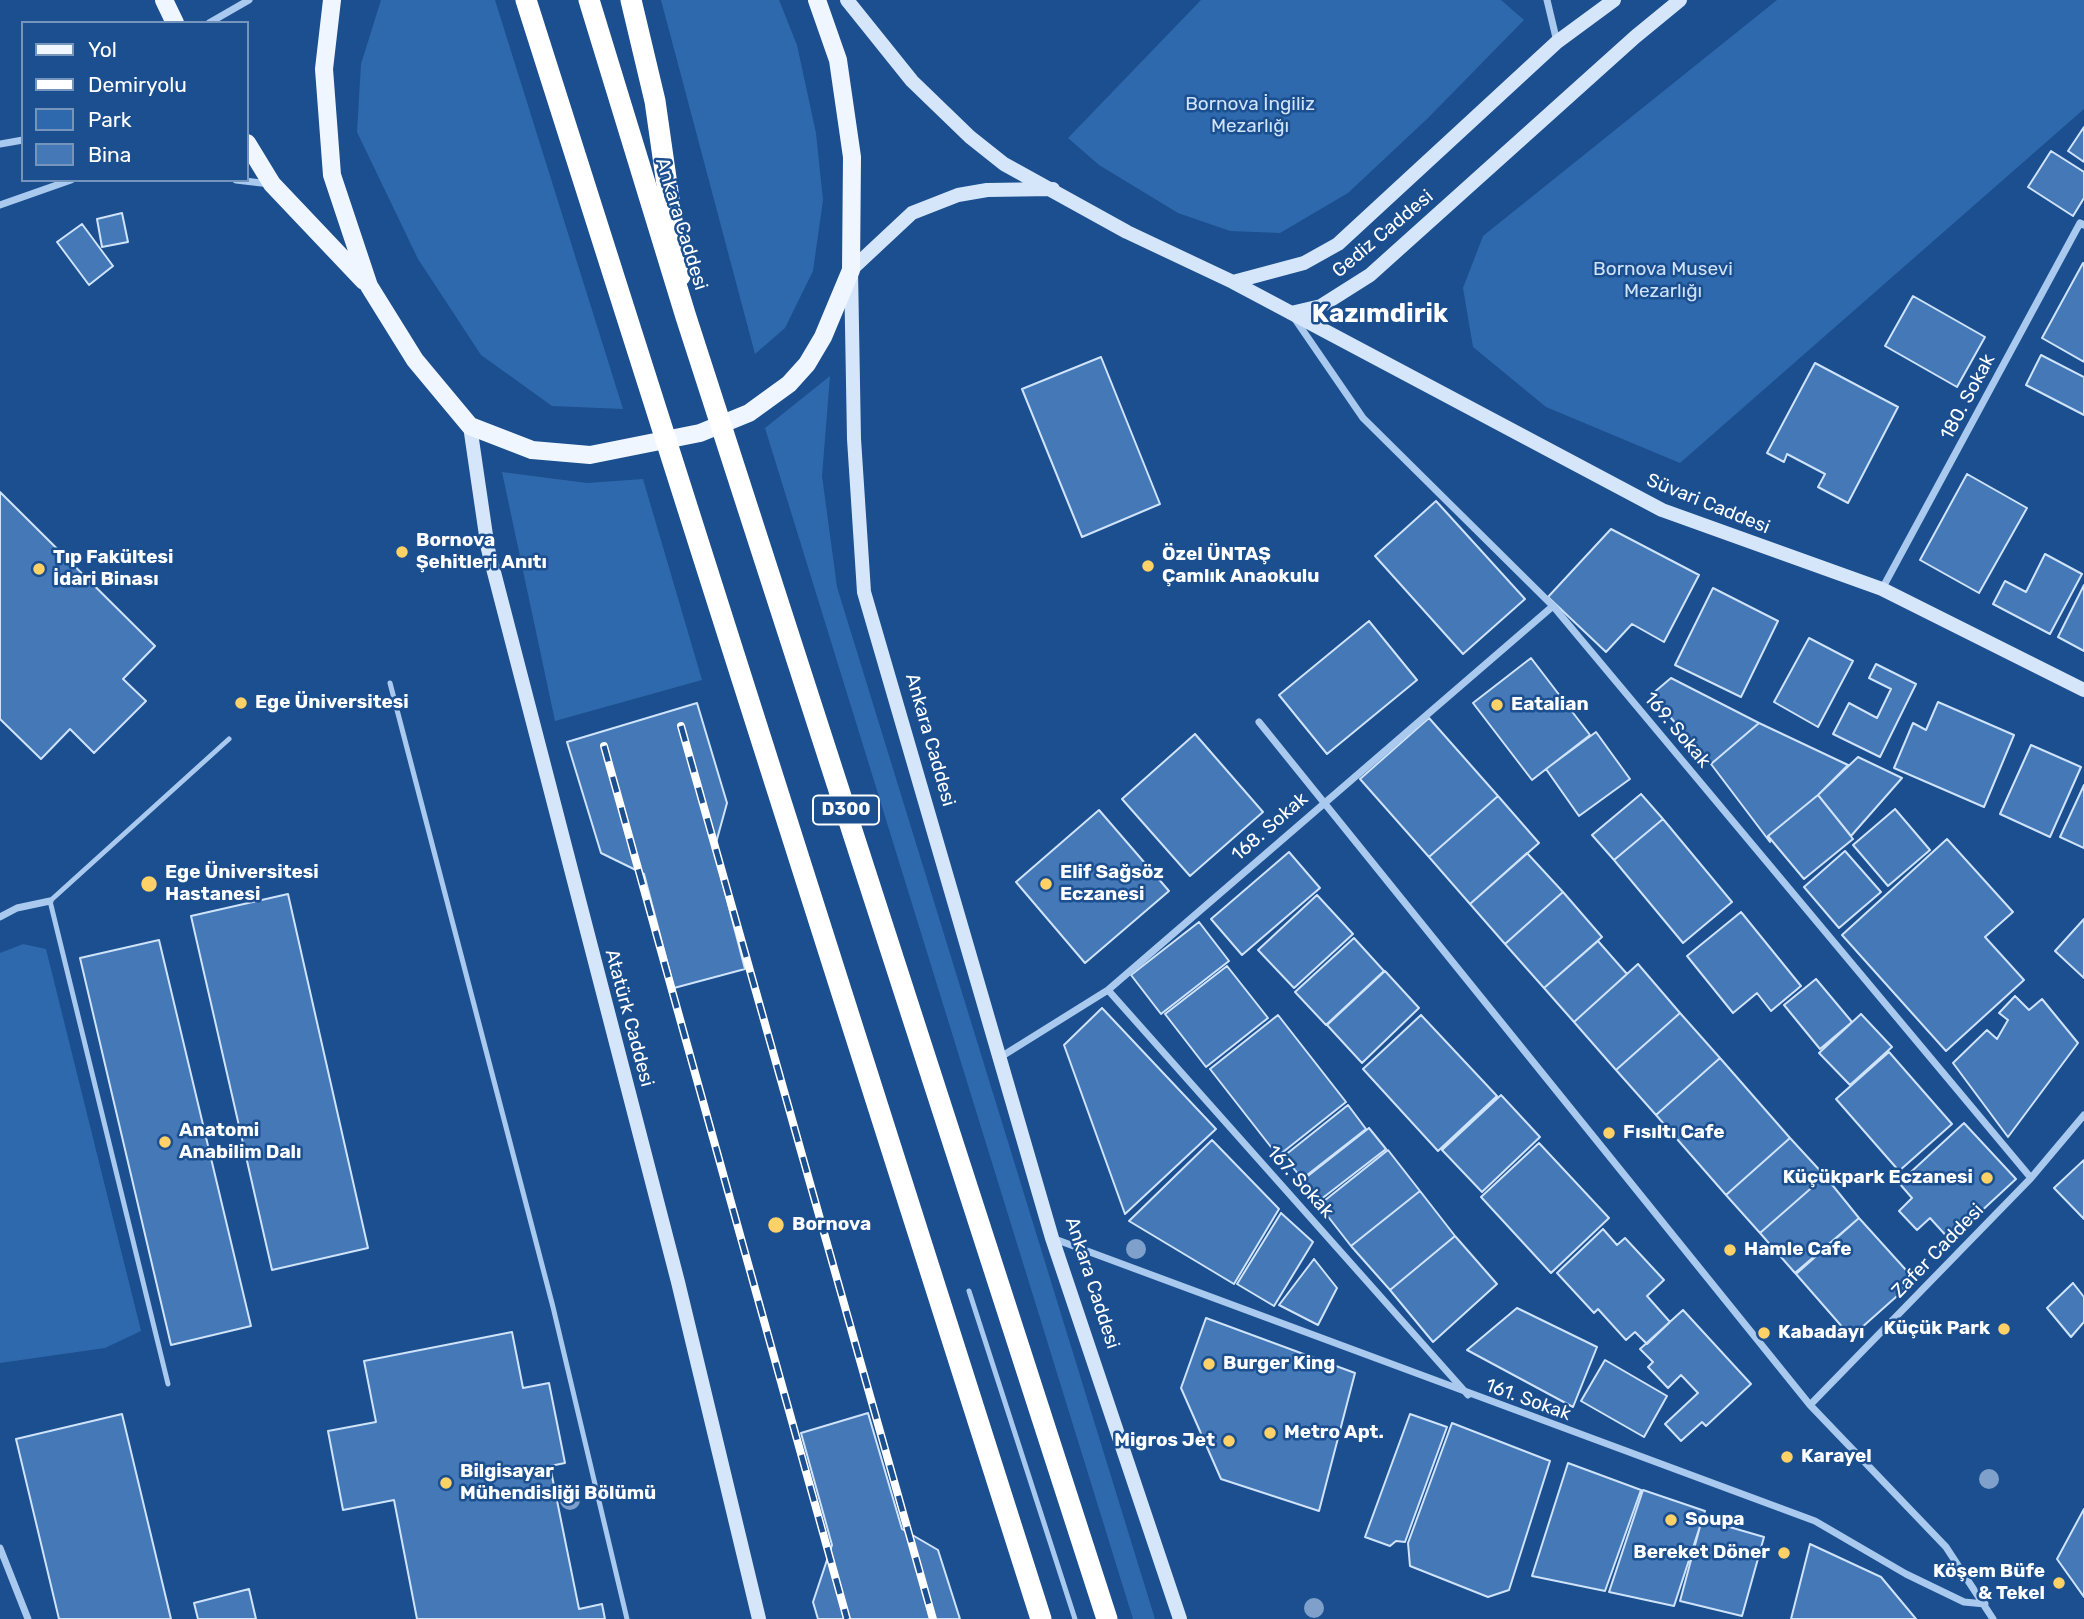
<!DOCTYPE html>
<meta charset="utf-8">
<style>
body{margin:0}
#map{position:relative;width:2084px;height:1619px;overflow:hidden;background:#1b4f8f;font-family:Rubik,sans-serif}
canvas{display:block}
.legend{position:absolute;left:21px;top:21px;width:228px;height:161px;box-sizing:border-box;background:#1b4f8f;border:2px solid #7695bc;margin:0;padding:9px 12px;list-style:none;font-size:21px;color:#fff}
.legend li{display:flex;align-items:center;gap:14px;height:35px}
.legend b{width:35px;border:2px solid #7695bc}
</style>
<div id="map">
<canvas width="2084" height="1619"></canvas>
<ul class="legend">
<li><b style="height:9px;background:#f0f6ff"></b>Yol</li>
<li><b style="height:9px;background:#fff"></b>Demiryolu</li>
<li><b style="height:19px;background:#2e69ad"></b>Park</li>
<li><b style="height:19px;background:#4478b7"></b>Bina</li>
</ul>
</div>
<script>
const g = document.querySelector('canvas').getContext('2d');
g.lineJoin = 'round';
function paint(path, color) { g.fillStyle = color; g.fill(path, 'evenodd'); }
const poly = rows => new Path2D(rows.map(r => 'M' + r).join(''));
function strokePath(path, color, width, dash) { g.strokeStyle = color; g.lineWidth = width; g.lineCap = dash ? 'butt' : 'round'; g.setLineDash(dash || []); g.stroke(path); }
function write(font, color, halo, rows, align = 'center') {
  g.font = font + ' Rubik,sans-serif'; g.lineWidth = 5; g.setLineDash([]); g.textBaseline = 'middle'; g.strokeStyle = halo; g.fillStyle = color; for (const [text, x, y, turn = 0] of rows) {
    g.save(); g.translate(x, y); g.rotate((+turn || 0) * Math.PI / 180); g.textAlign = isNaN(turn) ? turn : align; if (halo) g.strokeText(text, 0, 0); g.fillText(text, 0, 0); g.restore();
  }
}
const green = poly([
 [381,0,495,0,623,409,552,406,481,355,418,259,357,132,361,64],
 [661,0,779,0,797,45,816,133,823,200,813,271,785,328,755,354],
 [1201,0,1501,0,1524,20,1428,118,1348,193,1280,233,1230,231,1178,213,1099,165,1068,138],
 [1777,0,2084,0,2084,109,1680,463,1546,407,1473,347,1463,288,1483,236],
 [830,376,822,476,837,587,1155,1619,1133,1619,765,428],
 [502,472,587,483,643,479,702,680,555,721],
 [23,944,46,949,141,1331,105,1348,0,1363,0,953]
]);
const building = poly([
 [2084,127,2084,162,2068,151,2084,127],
 [2051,151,2084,172,2084,198,2073,216,2028,187,2051,151],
 [122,213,128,242,102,247,97,219,122,213],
 [82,224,113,266,89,285,57,242,82,224],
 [2083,263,2084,263,2084,362,2042,338,2083,263],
 [1913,296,1985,337,1957,387,1885,346,1913,296],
 [2041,355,2084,377,2084,415,2026,385,2041,355],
 [1101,357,1160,504,1082,537,1022,389,1101,357],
 [1815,363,1898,407,1848,503,1818,487,1825,474,1787,454,1784,462,1767,453,1815,363],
 [1967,474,2027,508,1979,593,1920,560,1967,474],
 [0,492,155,646,123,679,146,701,94,753,70,729,41,759,0,719,0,492],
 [1436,501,1525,599,1463,654,1375,556,1436,501],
 [1611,529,1699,575,1664,642,1632,624,1606,652,1548,597,1611,529],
 [2045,554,2082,574,2050,634,1993,604,2005,581,2026,592,2045,554],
 [2084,585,2084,651,2058,637,2084,585],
 [1713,588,1778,621,1741,697,1675,665,1713,588],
 [1369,621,1417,680,1327,754,1279,695,1369,621],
 [1809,638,1853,661,1818,727,1774,702,1809,638],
 [1531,658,1590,735,1532,780,1473,703,1531,658],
 [1876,664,1916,684,1880,757,1833,734,1849,703,1877,718,1891,689,1869,678,1876,664],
 [1671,678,1759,723,1711,764,1651,695,1671,678],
 [1938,702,2014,735,1984,807,1894,768,1913,723,1926,730,1938,702],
 [697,703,727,803,714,850,745,969,674,988,644,874,601,853,567,742,697,703],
 [1429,718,1498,796,1429,857,1360,779,1429,718],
 [1759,723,1848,765,1818,795,1768,836,1770,842,1711,764,1759,723],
 [1596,732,1630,779,1579,816,1546,769,1596,732],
 [1195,734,1263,812,1190,876,1122,799,1195,734],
 [2031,745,2081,767,2050,837,2000,814,2031,745],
 [1858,757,1902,778,1851,836,1818,795,1858,757],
 [2084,785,2084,848,2060,837,2084,785],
 [1641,794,1663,819,1614,860,1592,835,1641,794],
 [1818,795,1853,839,1804,879,1768,836,1818,795],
 [1498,796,1539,843,1470,904,1429,857,1498,796],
 [1895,809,1930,850,1888,886,1853,845,1895,809],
 [1099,810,1169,891,1085,963,1016,882,1099,810],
 [1663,819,1732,902,1683,943,1614,860,1663,819],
 [1947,839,2013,912,1985,937,2024,980,1946,1051,1842,935,1947,839],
 [1845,851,1881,892,1839,928,1804,887,1845,851],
 [1289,852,1320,888,1242,955,1211,919,1289,852],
 [1527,853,1563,892,1505,944,1470,904,1527,853],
 [1563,892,1602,937,1544,988,1505,944,1563,892],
 [288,894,368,1248,272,1270,191,916,288,894],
 [1317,895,1353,934,1294,988,1258,950,1317,895],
 [1741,912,1801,986,1771,1011,1757,993,1733,1013,1687,956,1741,912],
 [2084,919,2084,978,2055,951,2084,919],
 [1199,922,1229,961,1161,1014,1131,975,1199,922],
 [1354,938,1384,971,1326,1025,1295,992,1354,938],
 [159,940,251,1326,171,1345,80,958,159,940],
 [1598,941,1627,974,1574,1022,1544,988,1598,941],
 [1638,964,1680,1013,1616,1070,1574,1022,1638,964],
 [1227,966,1268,1018,1206,1067,1165,1014,1227,966],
 [1385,971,1419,1008,1362,1063,1327,1025,1385,971],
 [1816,979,1852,1022,1820,1049,1784,1005,1816,979],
 [2015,996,2029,1010,2042,999,2078,1043,2008,1137,1953,1063,1987,1030,1997,1039,2008,1020,1999,1013,2015,996],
 [1102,1008,1216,1129,1125,1214,1064,1045,1102,1008],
 [1680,1013,1720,1058,1656,1115,1616,1070,1680,1013],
 [1861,1014,1892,1047,1850,1085,1819,1053,1861,1014],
 [1278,1015,1346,1102,1278,1156,1210,1069,1278,1015],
 [1421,1015,1497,1096,1438,1151,1363,1069,1421,1015],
 [1889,1052,1952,1124,1899,1171,1836,1099,1889,1052],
 [1720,1058,1790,1138,1726,1195,1656,1115,1720,1058],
 [1501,1095,1540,1137,1482,1192,1442,1150,1501,1095],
 [1348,1105,1366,1129,1302,1179,1284,1156,1348,1105],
 [1964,1123,2016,1179,1950,1240,1930,1218,1917,1230,1899,1211,1912,1198,1899,1183,1964,1123],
 [1369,1128,1386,1149,1320,1200,1304,1179,1369,1128],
 [1790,1138,1825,1176,1760,1233,1726,1195,1790,1138],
 [1212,1140,1279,1209,1234,1284,1129,1221,1212,1140],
 [1539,1143,1609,1218,1551,1273,1481,1197,1539,1143],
 [1388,1150,1420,1191,1351,1246,1319,1205,1388,1150],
 [2084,1160,2084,1219,2054,1188,2084,1160],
 [1825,1176,1859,1218,1795,1273,1760,1233,1825,1176],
 [1420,1191,1455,1236,1390,1290,1351,1246,1420,1191],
 [1281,1213,1313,1242,1274,1306,1237,1284,1281,1213],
 [1859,1218,1915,1280,1851,1337,1796,1274,1859,1218],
 [1603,1229,1617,1245,1625,1238,1664,1280,1647,1296,1670,1322,1647,1344,1635,1332,1626,1340,1598,1309,1594,1313,1557,1273,1603,1229],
 [1455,1236,1497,1284,1433,1342,1390,1290,1455,1236],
 [1314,1259,1337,1288,1318,1325,1279,1305,1314,1259],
 [2073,1283,2084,1297,2084,1322,2071,1337,2047,1308,2073,1283],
 [1517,1308,1597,1347,1573,1407,1467,1350,1517,1308],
 [1683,1310,1751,1384,1706,1426,1702,1422,1681,1441,1665,1424,1698,1393,1681,1375,1668,1388,1648,1367,1653,1362,1640,1349,1683,1310],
 [1206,1318,1355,1373,1319,1511,1221,1479,1181,1388,1206,1318],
 [512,1332,523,1388,549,1383,565,1463,550,1466,579,1609,602,1604,605,1619,417,1619,394,1500,343,1510,328,1431,376,1422,364,1361,512,1332],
 [1605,1360,1667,1396,1644,1437,1581,1401,1605,1360],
 [868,1413,902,1529,938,1550,960,1619,818,1619,813,1602,832,1545,801,1433,868,1413],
 [122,1414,171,1619,59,1619,16,1439,122,1414],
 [1410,1414,1447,1427,1405,1542,1396,1541,1390,1546,1365,1537,1410,1414],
 [1452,1423,1550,1461,1509,1590,1488,1597,1410,1566,1408,1543,1452,1423],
 [1568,1463,1641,1490,1605,1591,1532,1576,1568,1463],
 [1643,1490,1705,1511,1674,1606,1609,1592,1643,1490],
 [2084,1509,2084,1597,2057,1559,2084,1509],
 [1702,1519,1764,1537,1742,1616,1680,1601,1702,1519],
 [1810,1544,1881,1577,1916,1619,1791,1619,1810,1544],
 [249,1589,256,1619,198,1619,194,1603,249,1589]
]);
const lane = poly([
 [390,683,553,1307,627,1619],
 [969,1291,1075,1619],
 [168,1384,50,901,229,739]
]);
const street = poly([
 [1547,0,1557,42],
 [209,23,249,0],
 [0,144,23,140],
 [236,180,270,184],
 [0,205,71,180],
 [1295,319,1363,418,1553,606,2031,1178],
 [1882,589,2080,223,2084,225],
 [1259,722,1810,1405,1946,1547,1993,1619],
 [0,917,17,908,50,901],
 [1108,990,1468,1395],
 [999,1058,1108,990,1553,606],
 [1052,1238,1815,1521,1906,1574,1964,1602,1985,1604],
 [1810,1405,2031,1178,2084,1115],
 [0,1548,28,1619]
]);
const secondary = poly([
 [847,0,912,81,970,137,1004,164,1127,232,1233,282,1662,510,1882,589,2084,690],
 [1053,189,987,190,958,195,912,213,851,270,854,439,864,592,1052,1238,1180,1619],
 [1233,282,1304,263,1338,244,1557,42,1614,0],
 [1291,313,1321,306,1370,275,1635,37,1680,0],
 [470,426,488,549,678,1282,759,1619]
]);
const primary = poly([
 [164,0,175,23],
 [332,0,324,69,332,175,369,286,415,360,470,426,532,450,590,455,700,433,749,413,789,384,807,364,823,337,851,270,852,157,838,60,817,0],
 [247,143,272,184,364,281]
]);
const highway = poly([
 [631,0,655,101,680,276]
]);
const rail = poly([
 [681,726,933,1619],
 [604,746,847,1619]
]);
const highwayBridge = poly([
 [526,0,1041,1619],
 [589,0,686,317,1107,1619]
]);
const trees = [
 [1136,1249],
 [1989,1479],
 [570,1500],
 [1314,1608]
];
const markers = [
 [402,552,7,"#ffd166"],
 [1148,566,7,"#ffd166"],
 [39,569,7,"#ffd166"],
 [241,703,7,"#ffd166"],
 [1497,705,7,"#ffd166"],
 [149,884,9,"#ffd166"],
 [1046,884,7,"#ffd166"],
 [1609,1133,7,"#ffd166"],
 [165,1142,7,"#ffd166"],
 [1987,1178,7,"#ffd166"],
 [776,1225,9,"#ffd166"],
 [1730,1250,7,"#ffd166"],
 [2004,1329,7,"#ffd166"],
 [1764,1333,7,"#ffd166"],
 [1209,1364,7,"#ffd166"],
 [1270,1433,7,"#ffd166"],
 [1229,1441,7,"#ffd166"],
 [1787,1457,7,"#ffd166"],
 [446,1483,7,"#ffd166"],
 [1671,1520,7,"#ffd166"],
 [1784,1553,7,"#ffd166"],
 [2059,1583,7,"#ffd166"]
];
const shields = [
 [846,810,66]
];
const shieldNames = [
 ["D300",846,810]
];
const parkNames = [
 ["Bornova İngiliz",1250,105],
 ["Mezarlığı",1250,127],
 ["Bornova Musevi",1663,270],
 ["Mezarlığı",1663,292]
];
const streetNames = [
 ["Ankara Caddesi",681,224,73],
 ["Gediz Caddesi",1383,234,-40],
 ["180. Sokak",1968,397,-62],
 ["Süvari Caddesi",1708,504,22],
 ["169. Sokak",1677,730,50],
 ["Ankara Caddesi",930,740,74],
 ["168. Sokak",1270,827,-41],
 ["Atatürk Caddesi",629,1018,75],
 ["167. Sokak",1300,1182,48],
 ["Zafer Caddesi",1938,1251,-46],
 ["Ankara Caddesi",1092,1283,72],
 ["161. Sokak",1528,1400,20]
];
const poiNames = [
 ["Bornova",416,541],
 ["Şehitleri Anıtı",416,563],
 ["Özel ÜNTAŞ",1162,555],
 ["Çamlık Anaokulu",1162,577],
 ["Tıp Fakültesi",53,558],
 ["İdari Binası",53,580],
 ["Ege Üniversitesi",255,703],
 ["Eatalian",1511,705],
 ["Ege Üniversitesi",165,873],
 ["Hastanesi",165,895],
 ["Elif Sağsöz",1060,873],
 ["Eczanesi",1060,895],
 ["Anatomi",179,1131],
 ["Anabilim Dalı",179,1153],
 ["Fısıltı Cafe",1623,1133],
 ["Küçükpark Eczanesi",1973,1178,"right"],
 ["Bornova",792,1225],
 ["Hamle Cafe",1744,1250],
 ["Küçük Park",1990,1329,"right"],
 ["Kabadayı",1778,1333],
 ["Burger King",1223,1364],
 ["Metro Apt.",1284,1433],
 ["Migros Jet",1215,1441,"right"],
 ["Karayel",1801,1457],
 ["Bilgisayar",460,1472],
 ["Mühendisliği Bölümü",460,1494],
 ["Soupa",1685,1520],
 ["Bereket Döner",1770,1553,"right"],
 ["Köşem Büfe",2045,1572,"right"],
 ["& Tekel",2045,1594,"right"]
];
const districtNames = [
 ["Kazımdirik",1380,314]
];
paint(green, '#2e69ad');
paint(building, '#4478b7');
strokePath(building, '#cfe3fa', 2);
strokePath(lane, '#a9c9ee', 5);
strokePath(street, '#a9c9ee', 7);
strokePath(secondary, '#d6e6fa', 14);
strokePath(primary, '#f0f6ff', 18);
strokePath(highway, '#fff', 21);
strokePath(rail, '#fff', 8);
strokePath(rail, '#1b4f8f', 5, [16]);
strokePath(highwayBridge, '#fff', 21);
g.fillStyle = '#7ea0ca';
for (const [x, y] of trees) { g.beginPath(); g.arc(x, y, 10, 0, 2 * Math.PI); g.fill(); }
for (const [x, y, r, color] of markers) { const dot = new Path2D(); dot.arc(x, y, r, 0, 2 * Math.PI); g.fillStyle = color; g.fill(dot); strokePath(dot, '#1b4f8f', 2.5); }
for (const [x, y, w] of shields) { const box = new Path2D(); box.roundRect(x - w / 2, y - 14.5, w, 29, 5); g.fillStyle = '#1b4f8f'; g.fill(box); strokePath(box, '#fff', 2); }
write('bold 18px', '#fff', null, shieldNames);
write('19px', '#cfe3fa', '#1b4f8f', parkNames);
write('19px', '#fff', '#1b4f8f', streetNames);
write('bold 19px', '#fff', '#1b4f8f', poiNames, 'left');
write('bold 26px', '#fff', '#1b4f8f', districtNames);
</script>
